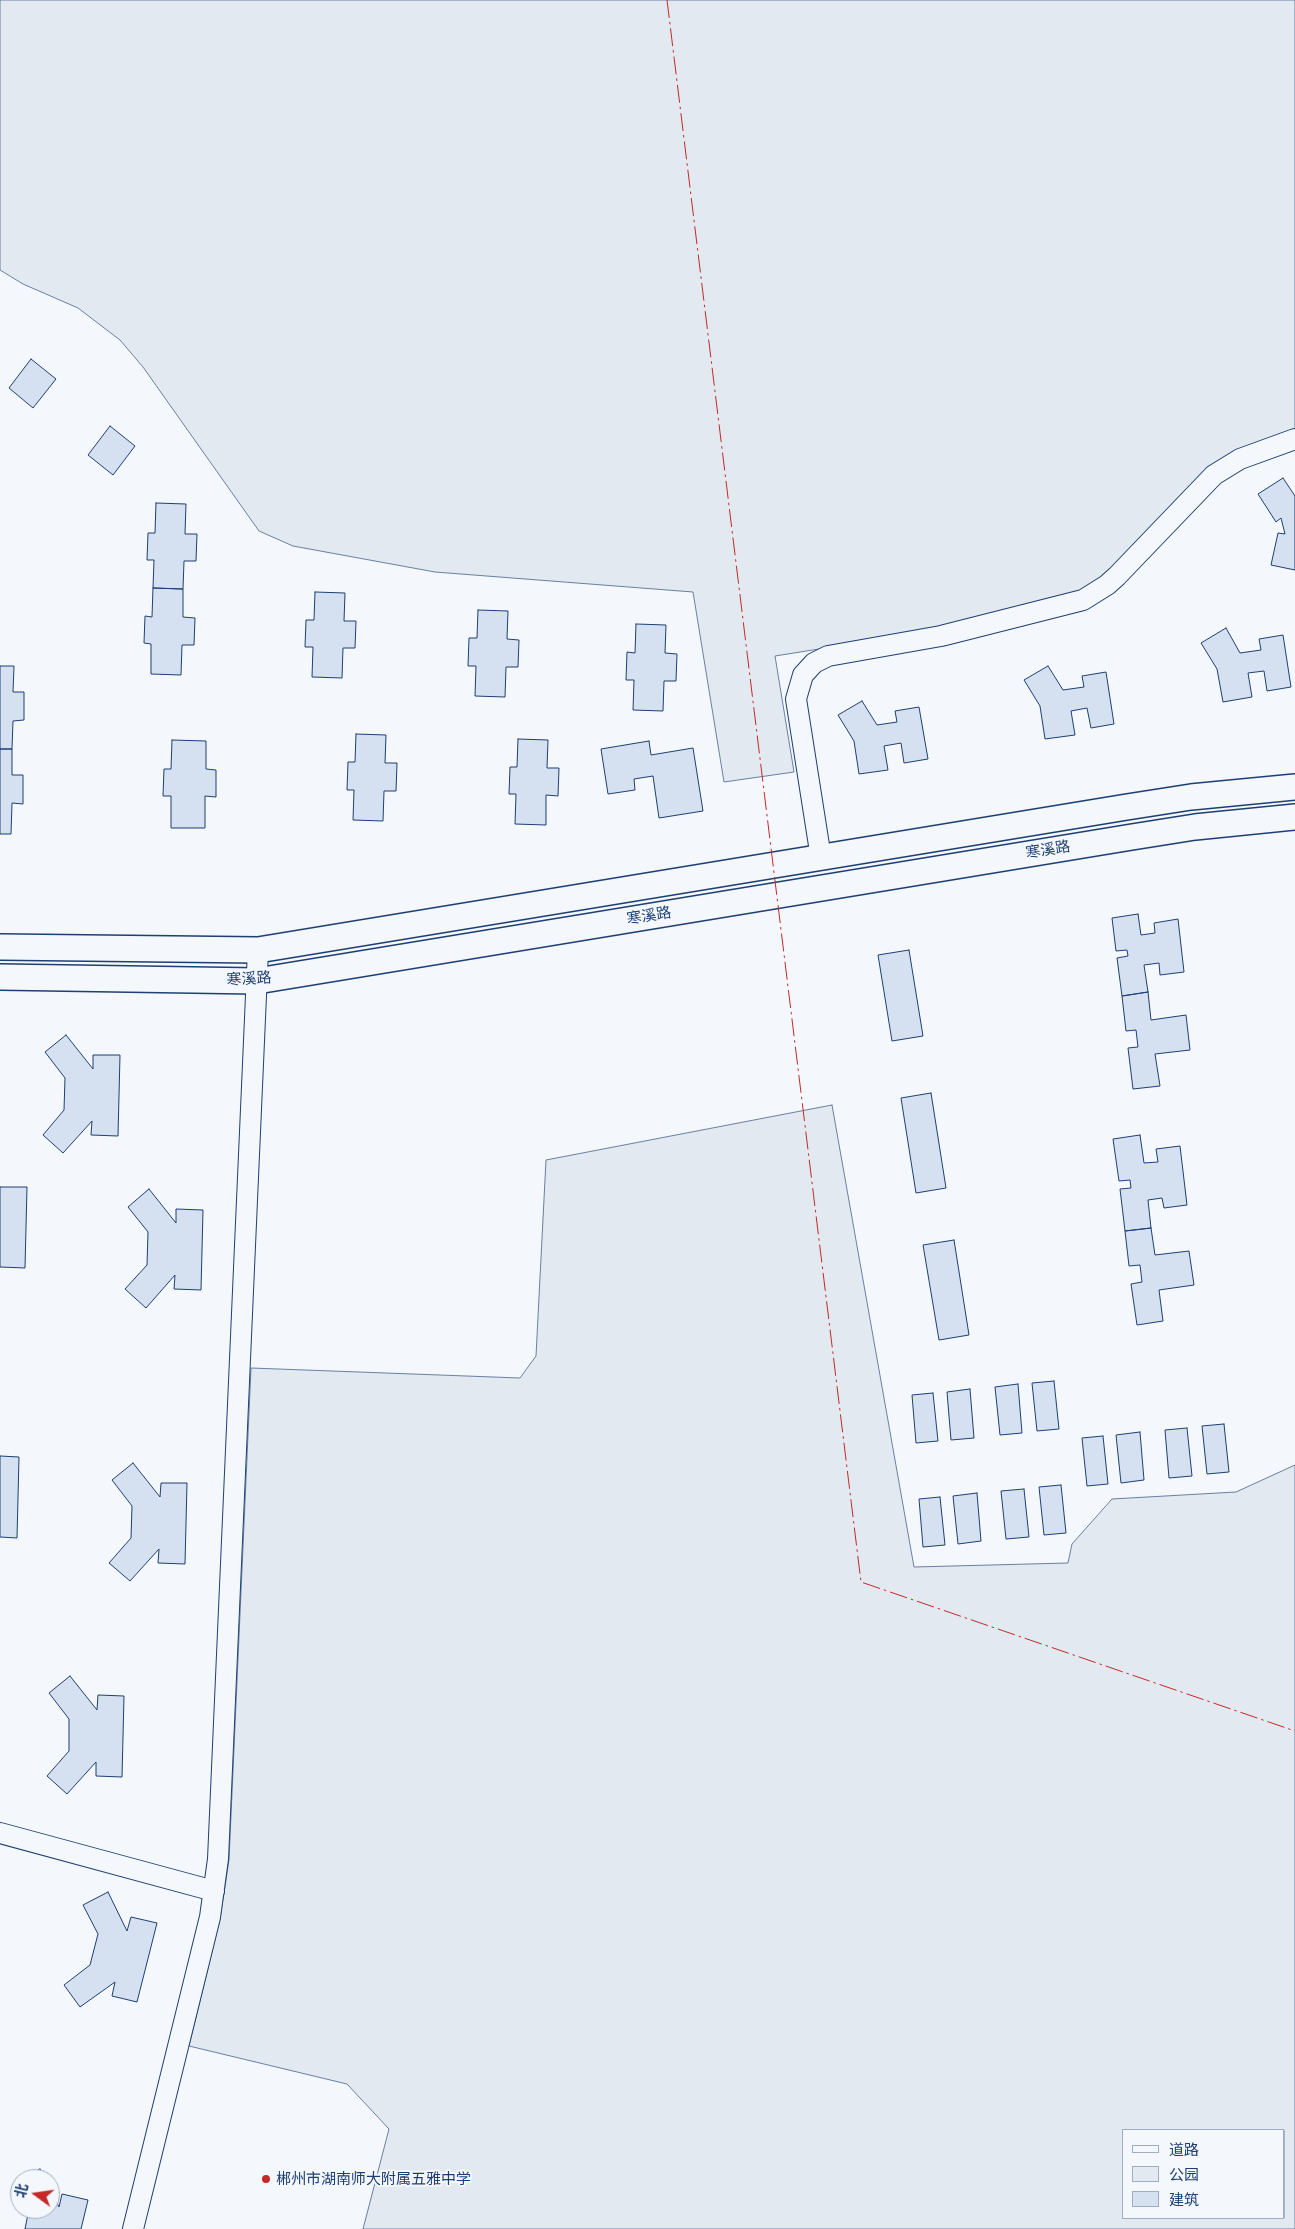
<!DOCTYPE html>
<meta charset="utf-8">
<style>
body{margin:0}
#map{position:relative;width:1295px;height:2229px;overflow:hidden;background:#f4f7fb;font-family:Inter,"Noto Sans SC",sans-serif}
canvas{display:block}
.legend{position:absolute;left:1122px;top:2129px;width:162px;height:90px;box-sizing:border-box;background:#f4f7fb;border:1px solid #9eadc5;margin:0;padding:6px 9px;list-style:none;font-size:15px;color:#1d3f73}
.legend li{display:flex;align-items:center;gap:10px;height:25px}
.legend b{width:25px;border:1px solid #9eadc5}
.north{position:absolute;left:10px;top:2169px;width:50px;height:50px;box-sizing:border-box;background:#f4f7fb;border:1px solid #9eadc5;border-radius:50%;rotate:284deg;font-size:14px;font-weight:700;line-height:20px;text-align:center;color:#1d3f73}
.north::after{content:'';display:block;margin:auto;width:18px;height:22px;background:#c62828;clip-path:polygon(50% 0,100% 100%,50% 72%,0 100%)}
</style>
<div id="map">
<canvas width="1295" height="2229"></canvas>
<ul class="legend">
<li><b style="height:6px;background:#f4f7fb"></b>道路</li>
<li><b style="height:14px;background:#e3e9f0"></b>公园</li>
<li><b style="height:14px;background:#d5e0f0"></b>建筑</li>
</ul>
<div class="north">北</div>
</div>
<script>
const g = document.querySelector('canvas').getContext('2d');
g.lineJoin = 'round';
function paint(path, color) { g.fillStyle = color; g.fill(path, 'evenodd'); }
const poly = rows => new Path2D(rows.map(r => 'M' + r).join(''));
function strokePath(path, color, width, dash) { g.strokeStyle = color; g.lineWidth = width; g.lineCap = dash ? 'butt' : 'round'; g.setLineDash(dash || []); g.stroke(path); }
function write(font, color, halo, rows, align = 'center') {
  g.font = font + ' Inter,"Noto Sans SC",sans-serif'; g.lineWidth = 4; g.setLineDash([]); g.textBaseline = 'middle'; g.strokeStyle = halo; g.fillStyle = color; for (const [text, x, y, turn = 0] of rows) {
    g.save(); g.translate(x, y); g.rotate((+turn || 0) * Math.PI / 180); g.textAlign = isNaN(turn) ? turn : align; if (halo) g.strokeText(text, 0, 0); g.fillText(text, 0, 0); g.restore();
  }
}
const green = poly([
 [0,0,1295,0,1295,431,1237,451,1102,578,1079,592,901,636,775,656,794,772,724,782,693,592,435,572,293,546,259,531,143,367,120,340,78,308,23,284,0,270,0,0],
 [832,1105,914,1567,1068,1563,1072,1544,1112,1499,1236,1492,1295,1465,1295,2229,363,2229,389,2129,347,2084,189,2046,220,1919,229,1860,251,1368,520,1378,536,1356,546,1160,832,1105],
 [1124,2130,1284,2130,1284,2218,1124,2218,1124,2130]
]);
const building = poly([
 [31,359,56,379,33,408,9,388,31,359],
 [110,426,135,446,113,475,88,455,110,426],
 [1283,478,1295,496,1295,570,1271,565,1278,533,1285,534,1281,518,1276,522,1258,494,1283,478],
 [156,503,186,504,185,534,197,534,196,561,184,561,183,589,153,588,154,560,147,560,148,533,155,533,156,503],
 [153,588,183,589,183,617,195,618,194,645,182,645,181,675,151,674,151,644,144,643,145,616,152,617,153,588],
 [315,592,345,593,344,621,356,621,355,648,343,648,342,678,312,677,313,647,305,647,306,620,314,620,315,592],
 [478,610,508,611,507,639,519,640,518,667,506,667,505,697,475,696,476,666,468,666,469,638,477,638,478,610],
 [636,624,666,625,665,653,677,654,676,681,664,681,663,711,633,710,634,680,626,680,627,652,635,653,636,624],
 [1226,628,1240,653,1261,650,1259,639,1283,635,1291,687,1267,691,1264,671,1248,673,1252,697,1223,702,1217,669,1201,643,1226,628],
 [0,666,14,666,13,692,24,692,24,720,13,721,12,749,0,749,0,666],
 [1048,666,1063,690,1084,687,1082,676,1106,672,1114,724,1091,728,1087,708,1071,711,1075,735,1045,739,1040,706,1024,680,1048,666],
 [862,701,877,725,897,722,895,711,919,707,928,759,904,763,901,743,884,746,888,770,859,774,854,741,838,715,862,701],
 [356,734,386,735,385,763,397,763,396,791,384,791,383,821,353,820,354,790,347,790,348,762,355,762,356,734],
 [518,739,548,740,547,768,559,768,558,796,546,795,546,825,515,824,516,794,509,794,510,767,517,767,518,739],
 [172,740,206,741,206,769,216,770,216,797,205,796,205,828,171,828,171,796,163,796,164,769,171,769,172,740],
 [649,741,651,755,693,748,703,811,659,818,653,776,634,779,635,790,608,794,601,749,649,741],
 [0,749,12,749,12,775,23,775,23,804,12,803,11,834,0,834,0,749],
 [1138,914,1141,935,1155,933,1154,923,1178,919,1184,972,1160,975,1159,963,1144,965,1148,992,1122,996,1117,958,1128,956,1127,950,1116,951,1112,918,1138,914],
 [909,950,923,1036,892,1041,878,955,909,950],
 [1148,992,1151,1020,1186,1015,1190,1050,1155,1054,1160,1086,1133,1089,1128,1048,1138,1047,1136,1030,1126,1031,1122,996,1148,992],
 [66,1035,93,1069,93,1055,120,1055,118,1136,91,1135,92,1121,63,1153,43,1135,64,1110,65,1078,45,1052,66,1035],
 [931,1093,946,1188,916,1193,901,1098,931,1093],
 [1140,1135,1144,1163,1158,1162,1156,1149,1180,1146,1187,1205,1164,1208,1162,1198,1148,1200,1151,1228,1125,1231,1120,1189,1131,1188,1130,1180,1119,1181,1113,1139,1140,1135],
 [0,1187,27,1187,25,1268,0,1267,0,1187],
 [149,1189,176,1223,176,1209,203,1210,201,1290,174,1289,175,1275,146,1308,125,1289,147,1265,148,1232,128,1207,149,1189],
 [1151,1228,1155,1255,1189,1251,1194,1285,1159,1290,1163,1321,1137,1325,1131,1284,1142,1282,1140,1265,1129,1266,1125,1231,1151,1228],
 [954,1240,969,1335,939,1340,923,1245,954,1240],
 [1054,1381,1059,1429,1037,1431,1032,1383,1054,1381],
 [1018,1384,1022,1433,1000,1435,995,1387,1018,1384],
 [970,1389,974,1438,951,1440,947,1392,970,1389],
 [933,1393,938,1441,916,1443,912,1395,933,1393],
 [1224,1424,1229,1472,1207,1474,1202,1426,1224,1424],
 [1187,1428,1192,1476,1169,1478,1165,1430,1187,1428],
 [1140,1432,1144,1480,1121,1483,1116,1435,1140,1432],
 [1103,1436,1108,1484,1087,1486,1082,1438,1103,1436],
 [0,1456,19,1457,17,1538,0,1537,0,1456],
 [133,1463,160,1497,161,1483,187,1483,185,1564,158,1563,159,1549,130,1581,109,1563,131,1538,132,1506,112,1480,133,1463],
 [1061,1485,1066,1533,1044,1535,1039,1487,1061,1485],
 [1024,1489,1029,1537,1006,1539,1001,1491,1024,1489],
 [977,1493,981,1541,958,1544,953,1496,977,1493],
 [940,1497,945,1545,923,1547,919,1499,940,1497],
 [70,1676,97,1710,98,1695,124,1696,122,1777,96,1776,96,1762,67,1794,47,1776,69,1751,69,1719,49,1693,70,1676],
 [108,1892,127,1931,131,1917,157,1923,137,2002,112,1996,115,1982,80,2007,64,1985,90,1965,98,1934,83,1905,108,1892],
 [40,2169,45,2179,20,2179,20,2191,15,2181,40,2169],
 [50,2189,59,2207,62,2194,88,2200,81,2229,25,2229,29,2209,50,2209,50,2189]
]);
const minor = poly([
 [821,858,796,699,803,675,814,663,828,656,941,636,1083,600,1107,585,1117,576,1214,475,1240,459,1295,439],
 [0,1833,214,1891],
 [133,2229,210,1917,218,1859,258,950]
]);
const major = poly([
 [0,947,258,950,1127,807,1191,797,1295,787],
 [0,977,257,981,1132,837,1195,827,1295,817]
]);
const power = poly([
 [667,0,861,1582,1295,1731]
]);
const markers = [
 [266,2179,5,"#c62828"]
];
const streetNames = [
 ["寒溪路",1048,850,-9],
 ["寒溪路",649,916,-9],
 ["寒溪路",249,979,-3]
];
const poiNames = [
 ["郴州市湖南师大附属五雅中学",276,2179]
];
paint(green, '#e3e9f0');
strokePath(green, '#687fa3', 1);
paint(building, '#d5e0f0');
strokePath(building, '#1d3f73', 1);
strokePath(minor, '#1d3f73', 22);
strokePath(major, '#1d3f73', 28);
strokePath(minor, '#f4f7fb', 20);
strokePath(major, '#f4f7fb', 25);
strokePath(power, '#c62828', 1, [18, 4, 2.5, 4]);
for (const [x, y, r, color] of markers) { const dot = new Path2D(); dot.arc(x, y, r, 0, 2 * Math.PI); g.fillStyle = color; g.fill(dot); strokePath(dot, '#f4f7fb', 2); }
write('15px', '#1d3f73', '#f4f7fb', streetNames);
write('15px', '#1d3f73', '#f4f7fb', poiNames, 'left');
</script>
